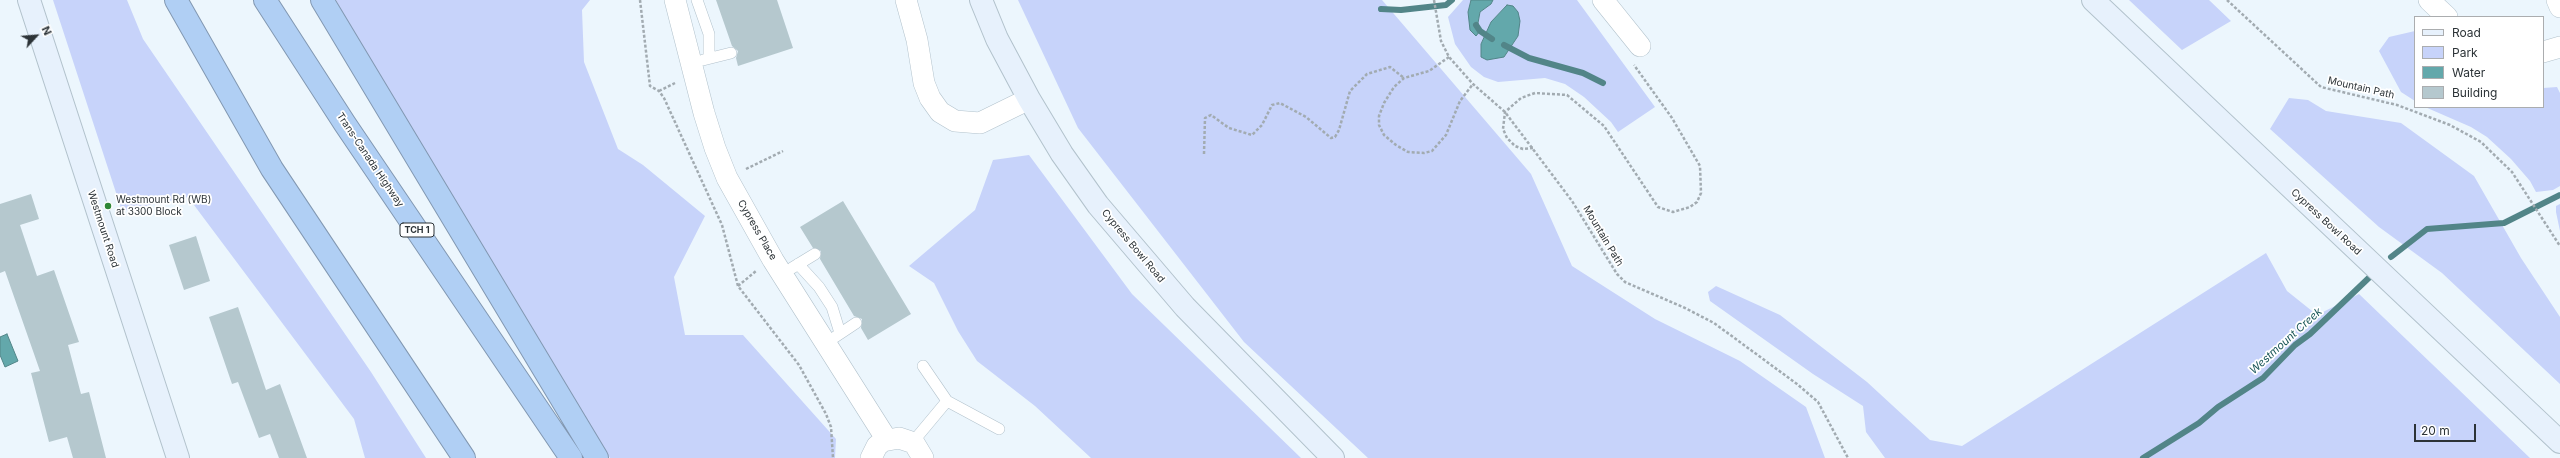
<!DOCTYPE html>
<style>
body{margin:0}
#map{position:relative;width:2560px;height:458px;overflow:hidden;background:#ecf6fd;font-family:Inter,sans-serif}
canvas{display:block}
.legend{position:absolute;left:2414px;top:16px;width:130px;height:92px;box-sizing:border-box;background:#fff;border:1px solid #abadaf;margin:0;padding:5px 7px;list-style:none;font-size:12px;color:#2c3337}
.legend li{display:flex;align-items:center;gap:8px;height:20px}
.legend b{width:20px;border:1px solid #abadaf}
.north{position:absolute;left:16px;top:16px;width:40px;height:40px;-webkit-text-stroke:3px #fff;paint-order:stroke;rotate:64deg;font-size:11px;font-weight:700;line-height:16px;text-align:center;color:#2c3337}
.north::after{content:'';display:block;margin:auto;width:14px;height:18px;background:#2c3337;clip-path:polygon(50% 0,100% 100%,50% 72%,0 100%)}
.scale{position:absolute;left:2414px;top:424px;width:62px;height:18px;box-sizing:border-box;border:2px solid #2c3337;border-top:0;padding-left:5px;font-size:12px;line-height:14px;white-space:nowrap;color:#2c3337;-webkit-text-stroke:3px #fff;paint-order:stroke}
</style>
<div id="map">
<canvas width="2560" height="458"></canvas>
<ul class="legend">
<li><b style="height:5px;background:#e7f1fc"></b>Road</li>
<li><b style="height:11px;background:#c7d3fa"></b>Park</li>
<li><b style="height:11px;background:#63a8ab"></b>Water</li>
<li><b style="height:11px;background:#b5c8ce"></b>Building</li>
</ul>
<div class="north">N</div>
<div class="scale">20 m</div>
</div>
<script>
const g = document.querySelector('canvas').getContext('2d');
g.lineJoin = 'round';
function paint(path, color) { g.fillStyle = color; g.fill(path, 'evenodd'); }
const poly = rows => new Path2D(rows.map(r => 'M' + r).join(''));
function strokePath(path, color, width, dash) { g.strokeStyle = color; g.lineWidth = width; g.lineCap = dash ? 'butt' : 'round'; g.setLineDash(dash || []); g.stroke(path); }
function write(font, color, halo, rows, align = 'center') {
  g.font = font + ' Inter,sans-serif'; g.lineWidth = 3.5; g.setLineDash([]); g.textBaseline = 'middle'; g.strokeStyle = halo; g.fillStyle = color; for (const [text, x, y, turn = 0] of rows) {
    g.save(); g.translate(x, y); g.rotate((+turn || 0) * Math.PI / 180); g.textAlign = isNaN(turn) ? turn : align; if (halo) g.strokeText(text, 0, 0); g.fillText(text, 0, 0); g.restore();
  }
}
const green = poly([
 [53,0,127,0,143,39,371,372,426,458,365,458,354,419,188,197,122,211],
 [336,0,590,0,582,10,584,62,618,149,643,165,705,216,674,277,685,335,743,335,836,439,835,458,610,458,394,109],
 [1018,0,1382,0,1531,174,1572,266,1655,319,1740,361,1806,407,1825,458,1368,458,1244,342,1078,128],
 [1463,0,1471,0,1468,12,1479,31,1478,23,1480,12,1491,4,1493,0,1577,0,1655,107,1618,132,1611,122,1584,97,1565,84,1545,78,1498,82,1484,77,1471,67,1455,44,1448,17],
 [1507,5,1518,36,1504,57,1481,44,1491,22],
 [2129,0,2209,0,2231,21,2182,50],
 [2415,31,2415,101,2401,92,2379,51,2389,37],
 [2557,87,2560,93,2560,186,2553,190,2536,192,2530,181,2511,159,2487,137,2471,127,2425,107,2543,107,2543,88],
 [2289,98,2308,100,2326,111,2401,123,2474,176,2521,258,2560,317,2560,384,2442,273,2379,227,2270,129],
 [1029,155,1132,294,1301,458,1091,458,1035,406,977,361,958,331,934,283,909,266,975,210,993,160],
 [2560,204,2560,231,2556,212,2556,206],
 [2266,253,2287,291,2317,315,2359,294,2530,458,1885,458,1866,432,1863,406,1813,374,1710,301,1708,292,1716,286,1780,315,1867,382,1930,440,1962,446]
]);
const water = poly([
 [1471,0,1493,0,1491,4,1480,12,1478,23,1480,31,1476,36,1470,30,1468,12,1471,0],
 [1507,5,1513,6,1518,12,1520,21,1518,36,1504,57,1487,60,1481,57,1481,44,1491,22,1507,5],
 [7,334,18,361,5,367,0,355,0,337,7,334]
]);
const stream = poly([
 [1381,9,1401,10,1446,5,1452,0],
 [1476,25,1480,31,1492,39],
 [1504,45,1529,58,1583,73,1603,83],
 [2391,257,2427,229,2504,223,2560,195],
 [2143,458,2199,423,2218,407,2263,378,2295,345,2310,334,2375,272]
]);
const building = poly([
 [716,0,777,0,793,48,738,66,736,58,738,51,732,46],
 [31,194,39,219,20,225,37,276,54,270,79,342,68,345,81,394,89,392,106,458,73,458,67,437,49,442,31,373,40,371,5,271,0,273,0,204],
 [843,201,911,314,868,340,861,328,862,319,854,316,820,259,821,251,813,248,800,227],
 [196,236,210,281,184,290,169,245],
 [238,307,266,390,280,384,307,458,279,458,270,434,259,438,238,382,232,384,209,317]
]);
const path = poly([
 [640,0,650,86,659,91,664,98,722,225,738,286,799,365,826,414,831,427,833,458],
 [1434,0,1441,41,1449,57,1473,84,1505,112,1572,201,1617,274,1625,282,1685,308,1714,323,1797,384,1818,402,1848,458],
 [2227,0,2321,87,2397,105,2450,125,2481,142,2512,172,2560,246],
 [1449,57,1429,71,1404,78,1394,87,1384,103,1379,116,1379,125,1384,135,1396,145,1408,152,1424,153,1432,151,1446,135,1460,101,1473,84],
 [659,91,675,83],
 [1533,148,1523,149,1515,146,1507,138,1503,129,1505,112,1521,98,1535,93,1567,95,1604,126,1658,207,1673,212,1690,207,1697,202,1701,193,1700,166,1672,118,1634,65],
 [1204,154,1205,118,1211,115,1229,128,1252,135,1262,125,1272,105,1280,103,1306,117,1331,138,1335,137,1339,130,1350,91,1367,74,1390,67,1404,78],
 [746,169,783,151],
 [738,286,756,271]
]);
const lane = poly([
 [697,0,709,34,709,58],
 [703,60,731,53],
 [798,264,819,287,832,307,840,333],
 [792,268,815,254],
 [835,337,856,323],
 [923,366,947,401,999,429],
 [912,443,947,401]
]);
const street = poly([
 [675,0,704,113,715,148,727,178,773,260,887,440],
 [906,0,917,40,924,83,930,98,940,112,955,121,980,123,1029,99],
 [1603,0,1640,46],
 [2429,0,2447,17],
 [2557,0,2560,7],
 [2543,52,2560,47],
 [871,458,877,446,883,441,899,438,914,443,923,458]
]);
const secondary = poly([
 [29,0,178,458],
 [981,0,997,39,1029,99,1062,154,1098,205,1185,307,1333,458],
 [2093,0,2560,442]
]);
const highway = poly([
 [176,0,272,169,464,458],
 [265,0,345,124,571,458],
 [322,0,597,458]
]);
const markers = [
 [108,206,4,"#2f8736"]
];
const shields = [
 [417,230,34]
];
const shieldNames = [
 ["TCH 1",417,230]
];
const streetNames = [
 ["Mountain Path",2361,88,13],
 ["Trans-Canada Highway",370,160,56],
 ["Cypress Bowl Road",2326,222,43],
 ["Westmount Road",103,229,72],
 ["Cypress Place",757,230,60],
 ["Mountain Path",1603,236,59],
 ["Cypress Bowl Road",1133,246,50]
];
const poiNames = [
 ["Westmount Rd (WB)",116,200],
 ["at 3300 Block",116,212]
];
const waterNames = [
 ["Westmount Creek",2286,341,-42]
];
paint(green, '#c7d3fa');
paint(water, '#63a8ab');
strokePath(water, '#528588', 1);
strokePath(stream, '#528588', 6);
paint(building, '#b5c8ce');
strokePath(lane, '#b2c2cc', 12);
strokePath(street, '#b2c2cc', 22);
strokePath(secondary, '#b2c2cc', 24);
strokePath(highway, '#8298b2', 24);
strokePath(path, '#a2abb1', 2.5, [3, 2]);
strokePath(lane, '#fff', 11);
strokePath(street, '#fff', 21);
strokePath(secondary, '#e7f1fc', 22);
strokePath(highway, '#b0cff4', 22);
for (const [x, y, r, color] of markers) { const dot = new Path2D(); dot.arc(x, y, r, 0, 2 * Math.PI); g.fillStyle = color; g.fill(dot); strokePath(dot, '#fff', 1.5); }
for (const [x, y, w] of shields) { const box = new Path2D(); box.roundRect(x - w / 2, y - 7, w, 14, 3); g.fillStyle = '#fff'; g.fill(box); strokePath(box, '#2c3337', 1); }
write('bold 9px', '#2c3337', null, shieldNames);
write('10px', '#2c3337', '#fff', streetNames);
write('10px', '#2c3337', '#fff', poiNames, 'left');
write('italic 11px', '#1b5759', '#fff', waterNames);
</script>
